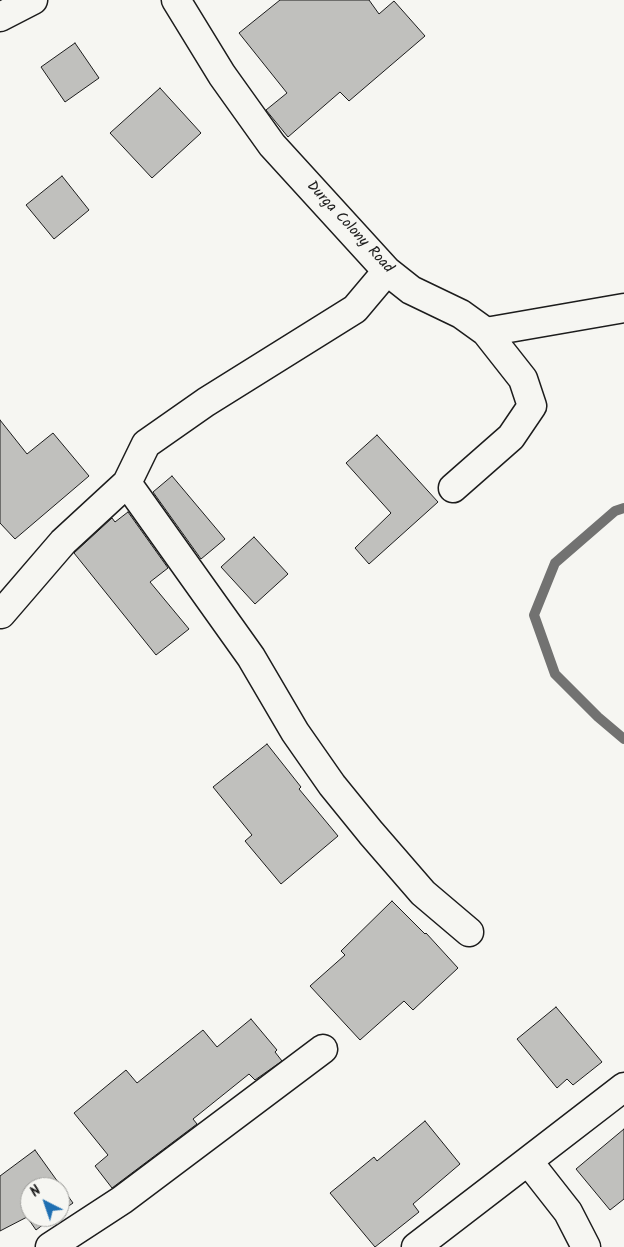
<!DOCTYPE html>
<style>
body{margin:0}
#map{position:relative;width:624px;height:1247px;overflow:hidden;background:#f6f6f2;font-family:Kalam,sans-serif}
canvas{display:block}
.north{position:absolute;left:20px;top:1177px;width:50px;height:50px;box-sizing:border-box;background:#f6f6f2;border:1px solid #9f9f9c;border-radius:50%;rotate:319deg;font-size:14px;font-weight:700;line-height:20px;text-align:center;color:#1c1c1c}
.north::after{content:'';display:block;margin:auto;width:18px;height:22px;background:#1f6fb2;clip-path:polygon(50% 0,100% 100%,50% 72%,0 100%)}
</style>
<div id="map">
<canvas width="624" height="1247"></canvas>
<div class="north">N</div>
</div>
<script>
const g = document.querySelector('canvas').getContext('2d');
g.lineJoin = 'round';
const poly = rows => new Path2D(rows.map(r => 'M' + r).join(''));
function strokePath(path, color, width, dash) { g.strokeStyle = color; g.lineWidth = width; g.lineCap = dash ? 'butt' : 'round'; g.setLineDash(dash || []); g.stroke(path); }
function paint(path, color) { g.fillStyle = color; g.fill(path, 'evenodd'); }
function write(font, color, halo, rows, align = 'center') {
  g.font = font + ' Kalam,sans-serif'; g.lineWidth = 4; g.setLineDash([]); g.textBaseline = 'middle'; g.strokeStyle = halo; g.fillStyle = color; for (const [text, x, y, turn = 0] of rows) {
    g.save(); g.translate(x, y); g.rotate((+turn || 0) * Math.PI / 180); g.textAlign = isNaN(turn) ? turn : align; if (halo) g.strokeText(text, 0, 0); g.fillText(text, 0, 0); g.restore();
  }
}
const stream = poly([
 [624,508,615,511,555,563,534,615,555,674,598,717,624,739]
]);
const building = poly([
 [280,0,369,0,379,14,394,1,425,36,349,101,340,92,288,137,266,110,287,93,239,33,280,0],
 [75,43,99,78,65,102,41,67,75,43],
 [160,88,201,133,152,178,110,133,160,88],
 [62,176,89,210,54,239,26,205,62,176],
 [0,420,27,454,53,433,89,476,15,539,0,523,0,420],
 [377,435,438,502,369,564,355,548,391,513,346,463,377,435],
 [172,476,225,539,201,559,153,492,172,476],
 [128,512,168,568,150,582,189,629,156,655,74,553,112,518,115,522,128,512],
 [254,537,288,574,255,604,221,567,254,537],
 [267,744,301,787,299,789,338,836,281,884,245,841,252,835,213,787,267,744],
 [392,901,425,934,426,933,458,968,413,1010,404,1001,360,1040,310,986,345,955,341,951,392,901],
 [556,1007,602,1062,573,1085,567,1079,557,1088,517,1039,556,1007],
 [251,1019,277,1050,275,1052,282,1061,255,1080,249,1074,193,1119,197,1124,112,1188,95,1166,108,1155,74,1113,126,1070,137,1083,203,1030,217,1047,251,1019],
 [425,1121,460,1164,413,1204,419,1212,375,1247,330,1193,374,1157,377,1161,425,1121],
 [624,1129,624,1199,610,1210,576,1169,624,1129],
 [35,1150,73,1203,60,1212,60,1187,30,1187,30,1217,53,1217,36,1230,27,1217,0,1231,0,1176,35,1150]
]);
const minor = poly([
 [176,0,222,75,272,145,387,271,411,290,461,314,486,332,523,379,532,406,511,437,453,488],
 [0,17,33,0],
 [486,332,624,308],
 [127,483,251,657,295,732,332,785,371,833,423,893,469,932],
 [1,614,63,542,127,483,146,444,206,402,355,309,387,271],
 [528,1161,624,1087],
 [50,1247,122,1200,323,1049],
 [416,1247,528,1161,568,1212,586,1247]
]);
const streetNames = [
 ["Durga Colony Road",349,228,47]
];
strokePath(stream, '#727271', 10);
paint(building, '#c0c0bd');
strokePath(building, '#1c1c1c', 1);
strokePath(minor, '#1c1c1c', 31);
strokePath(minor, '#f6f6f2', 28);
write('15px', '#1c1c1c', '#f6f6f2', streetNames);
</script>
